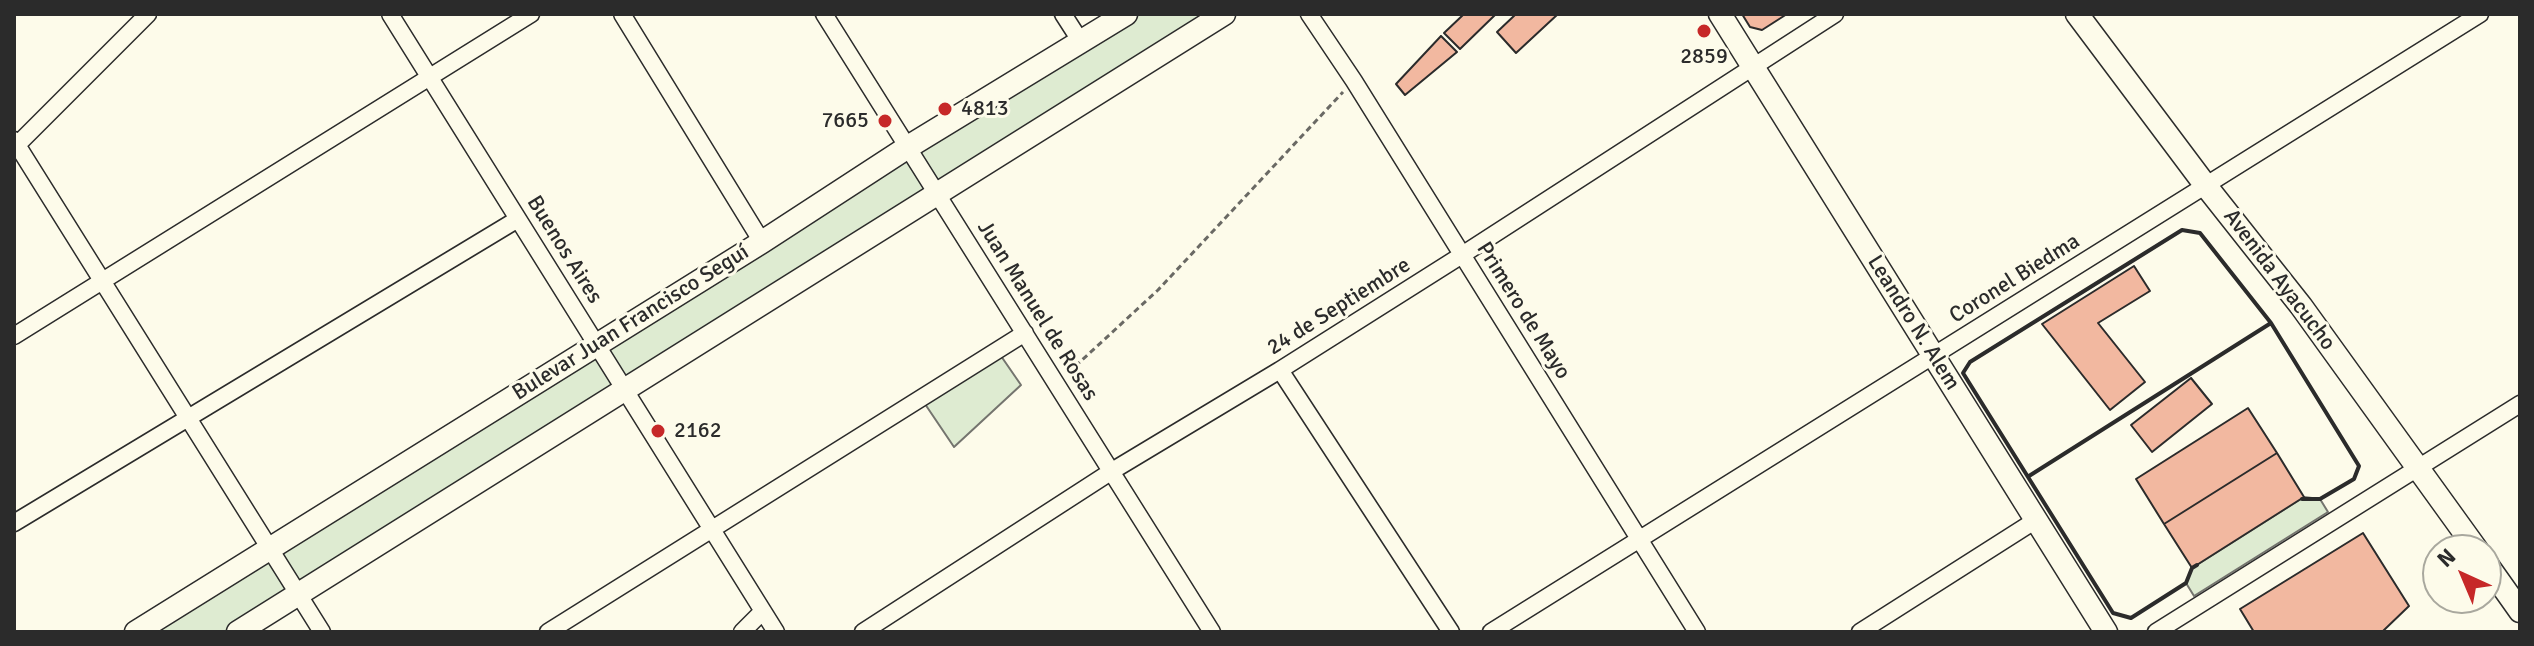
<!DOCTYPE html>
<meta charset="utf-8">
<style>
body{margin:0}
#map{position:relative;width:2534px;height:646px;overflow:hidden;background:#fdfbea;font-family:Signika,sans-serif}
canvas{display:block}
.frame{position:absolute;inset:0;border:16px solid #2b2b2b;pointer-events:none}
.north{position:absolute;left:2422px;top:534px;width:80px;height:80px;box-sizing:border-box;background:#fdfbea;border:2px solid #a9a89e;border-radius:50%;rotate:316deg;font-size:22px;font-weight:700;line-height:32px;text-align:center;color:#2b2b2b}
.north::after{content:'';display:block;margin:auto;width:28px;height:36px;background:#c62828;clip-path:polygon(50% 0,100% 100%,50% 72%,0 100%)}
</style>
<div id="map">
<canvas width="2534" height="646"></canvas>
<div class="frame"></div>
<div class="north">N</div>
</div>
<script>
const g = document.querySelector('canvas').getContext('2d');
g.lineJoin = 'round';
function paint(path, color) { g.fillStyle = color; g.fill(path, 'evenodd'); }
const poly = rows => new Path2D(rows.map(r => 'M' + r).join(''));
function strokePath(path, color, width, dash) { g.strokeStyle = color; g.lineWidth = width; g.lineCap = dash ? 'butt' : 'round'; g.setLineDash(dash || []); g.stroke(path); }
function write(font, color, halo, rows, align = 'center') {
  g.font = font + ' Signika,sans-serif'; g.lineWidth = 6; g.setLineDash([]); g.textBaseline = 'middle'; g.strokeStyle = halo; g.fillStyle = color; for (const [text, x, y, turn = 0] of rows) {
    g.save(); g.translate(x, y); g.rotate((+turn || 0) * Math.PI / 180); g.textAlign = isNaN(turn) ? turn : align; if (halo) g.strokeText(text, 0, 0); g.fillText(text, 0, 0); g.restore();
  }
}
const green = poly([
 [1126,14,1224,14,238,632,136,632,1126,14],
 [1001,356,1021,385,954,447,925,404,1001,356],
 [2304,497,2320,499,2328,512,2194,596,2186,583,2192,568,2304,497]
]);
const building = poly([
 [1464,14,1496,14,1460,49,1444,33,1464,14],
 [1516,14,1558,14,1516,53,1497,32,1516,14],
 [1742,14,1787,14,1762,30,1750,27,1742,14],
 [1441,36,1457,52,1405,95,1396,84,1441,36],
 [2134,266,2150,291,2098,323,2145,382,2110,410,2042,324,2134,266],
 [2191,378,2212,404,2152,452,2131,425,2191,378],
 [2248,408,2277,453,2164,524,2136,479,2248,408],
 [2277,453,2304,497,2192,568,2164,524,2277,453],
 [2363,533,2409,606,2382,632,2254,632,2240,609,2363,533]
]);
const path = poly([
 [1068,373,1158,290,1343,92]
]);
const minor = poly([
 [390,14,776,632],
 [622,14,762,242],
 [824,14,1212,632],
 [1063,14,1081,42],
 [1309,14,1354,81,1697,632],
 [14,140,322,632],
 [17,145,148,14],
 [14,336,531,14],
 [1280,370,1451,632],
 [14,523,518,219],
 [548,632,1025,333],
 [742,632,763,611],
 [863,632,1112,471,1280,370,1462,255,1835,14],
 [1491,632,2480,14],
 [1860,632,2036,520],
 [2156,632,2520,404]
]);
const secondary = poly([
 [1720,14,2106,632],
 [2077,14,2206,186,2301,306,2477,550],
 [2486,563,2520,611],
 [136,632,762,242,908,147,1126,14],
 [238,632,1224,14]
]);
const wall = poly([
 [2029,476,2271,323,2200,233,2182,230,1970,362,1963,373,2113,613,2131,618,2186,583,2192,568,2197,565],
 [2029,476,2271,323,2359,466,2354,479,2320,499,2302,499]
]);
const markers = [
 [1704,31,8,"#c62828"],
 [945,109,8,"#c62828"],
 [885,121,8,"#c62828"],
 [658,431,8,"#c62828"]
];
const poiNames = [
 ["2859",1704,57,"center"],
 ["4813",961,109],
 ["7665",869,121,"right"],
 ["2162",674,431]
];
const streetNames = [
 ["Buenos Aires",564,250,58],
 ["Coronel Biedma",2015,279,-32],
 ["Avenida Ayacucho",2279,280,53],
 ["24 de Septiembre",1339,307,-32],
 ["Juan Manuel de Rosas",1037,311,58],
 ["Primero de Mayo",1523,311,58],
 ["Bulevar Juan Francisco Seguí",631,323,-32],
 ["Leandro N. Alem",1913,323,58]
];
paint(green, '#deebd1');
strokePath(green, '#74746e', 2);
paint(building, '#f2b8a0');
strokePath(building, '#2b2b2b', 2);
strokePath(minor, '#2b2b2b', 19);
strokePath(secondary, '#2b2b2b', 25);
strokePath(path, '#6a6964', 3, [6, 4]);
strokePath(minor, '#fdfbea', 16);
strokePath(secondary, '#fdfbea', 22);
strokePath(wall, '#2b2b2b', 4);
for (const [x, y, r, color] of markers) { const dot = new Path2D(); dot.arc(x, y, r, 0, 2 * Math.PI); g.fillStyle = color; g.fill(dot); strokePath(dot, '#fdfbea', 3); }
write('22px', '#2b2b2b', '#fdfbea', poiNames, 'left');
write('22px', '#2b2b2b', '#fdfbea', streetNames);
</script>
